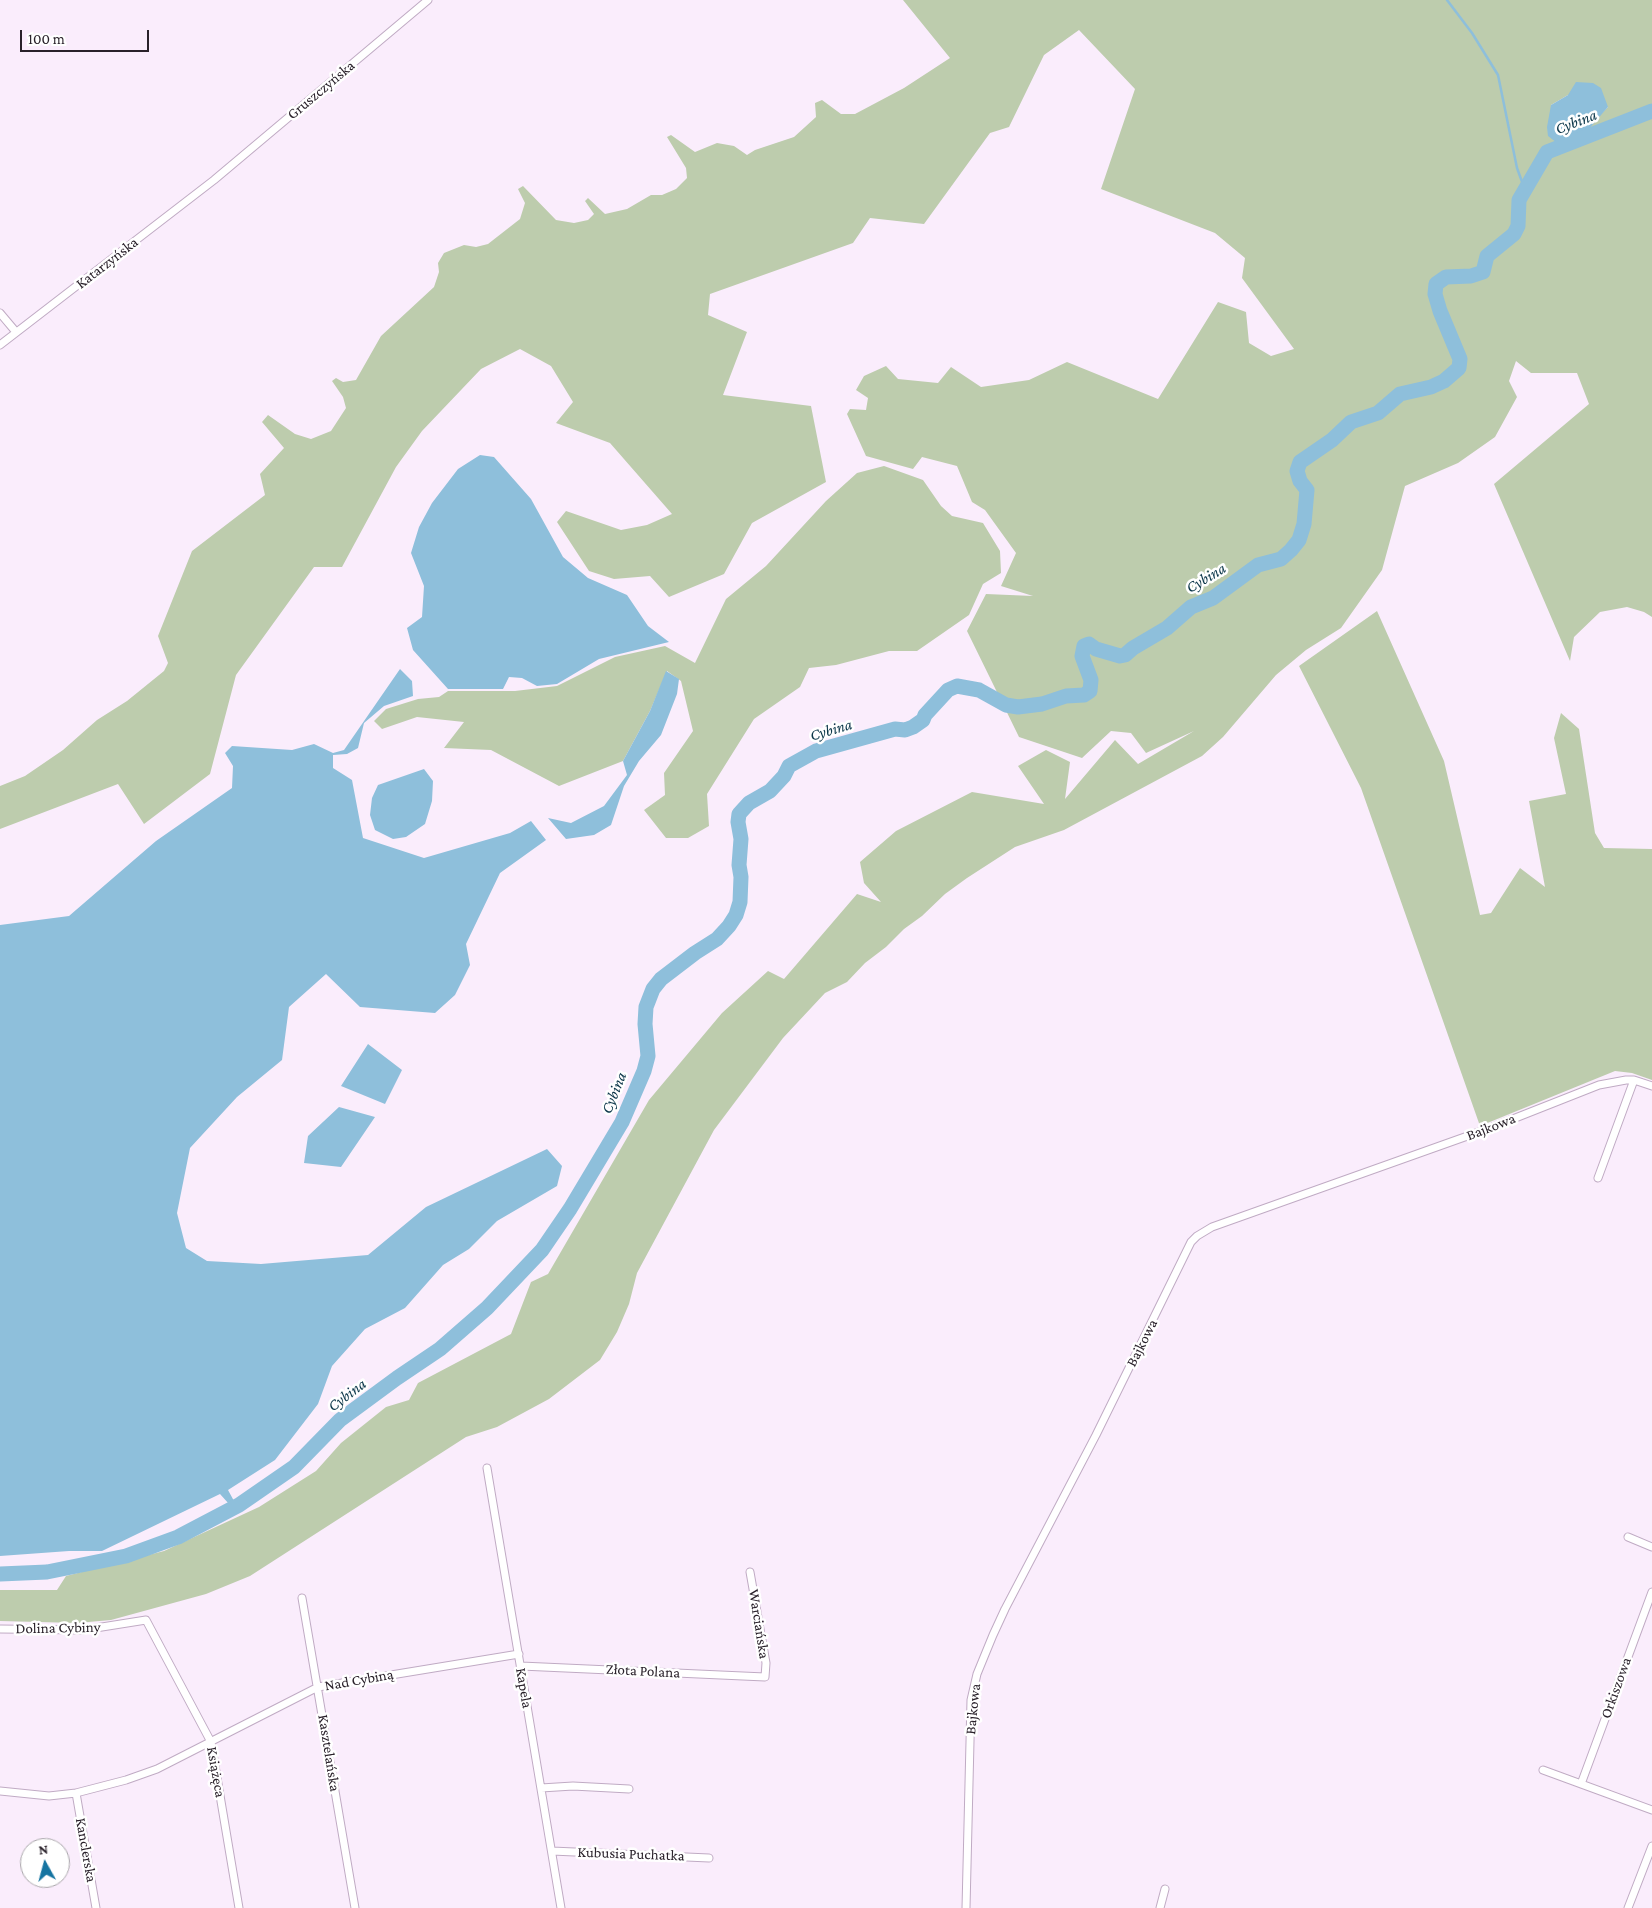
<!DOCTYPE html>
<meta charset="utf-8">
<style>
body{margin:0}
#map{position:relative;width:1652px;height:1908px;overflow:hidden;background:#faedfc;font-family:"Crimson Pro",serif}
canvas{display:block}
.north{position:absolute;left:20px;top:1838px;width:50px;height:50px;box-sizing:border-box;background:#fff;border:1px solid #a9a6aa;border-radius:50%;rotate:353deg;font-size:14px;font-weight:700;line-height:20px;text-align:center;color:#29212a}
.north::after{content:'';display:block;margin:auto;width:18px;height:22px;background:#1574a1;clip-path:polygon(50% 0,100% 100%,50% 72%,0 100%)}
.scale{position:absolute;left:20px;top:30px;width:129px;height:22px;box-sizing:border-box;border:2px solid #29212a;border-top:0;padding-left:6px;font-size:15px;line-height:18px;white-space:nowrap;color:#29212a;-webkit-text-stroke:4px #fff;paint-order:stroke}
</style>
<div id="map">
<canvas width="1652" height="1908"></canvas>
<div class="north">N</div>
<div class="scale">100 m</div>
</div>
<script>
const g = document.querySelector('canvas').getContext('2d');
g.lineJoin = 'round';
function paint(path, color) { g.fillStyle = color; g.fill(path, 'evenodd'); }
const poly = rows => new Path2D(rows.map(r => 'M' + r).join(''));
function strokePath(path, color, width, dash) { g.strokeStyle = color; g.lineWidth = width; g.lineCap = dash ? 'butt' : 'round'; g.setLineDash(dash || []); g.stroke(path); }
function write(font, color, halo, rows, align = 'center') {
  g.font = font + ' "Crimson Pro",serif'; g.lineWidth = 5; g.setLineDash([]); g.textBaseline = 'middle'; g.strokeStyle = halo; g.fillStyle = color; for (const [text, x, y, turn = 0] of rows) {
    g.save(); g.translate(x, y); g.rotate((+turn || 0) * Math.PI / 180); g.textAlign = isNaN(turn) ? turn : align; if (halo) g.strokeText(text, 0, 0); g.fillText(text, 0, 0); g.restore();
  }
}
const green = poly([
 [903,0,1652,0,1652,617,1644,612,1627,607,1600,612,1574,637,1570,661,1494,484,1589,404,1577,373,1531,373,1516,361,1509,381,1517,397,1495,437,1458,463,1405,486,1382,570,1341,628,1306,650,1276,675,1223,737,1202,756,1064,830,1015,847,967,878,945,894,922,916,904,929,886,947,865,963,847,982,825,993,783,1038,714,1130,637,1273,629,1304,617,1332,600,1360,549,1399,497,1427,466,1437,250,1576,206,1594,111,1620,77,1623,0,1621,0,1590,57,1590,66,1576,164,1551,259,1507,316,1471,341,1443,386,1407,409,1400,418,1383,511,1334,531,1282,548,1274,649,1100,722,1013,768,971,784,979,857,894,881,902,864,883,860,862,896,831,972,792,1044,804,1018,766,1046,750,1070,762,1065,799,1115,740,1138,764,1194,731,1146,753,1131,733,1111,731,1082,758,1019,737,967,631,986,594,1033,596,1001,586,1016,553,985,510,972,502,957,466,922,457,913,469,866,456,847,414,850,409,866,410,868,398,856,390,864,376,886,366,898,379,938,383,951,367,981,387,1029,380,1067,362,1158,399,1218,302,1246,312,1249,343,1271,356,1294,349,1242,278,1245,258,1215,233,1101,189,1135,89,1079,30,1044,55,1009,127,990,133,924,224,870,218,853,243,710,294,708,315,747,332,723,395,811,406,826,482,752,523,724,574,669,597,650,576,614,579,589,571,557,522,566,511,621,530,647,525,672,514,610,443,556,423,573,402,551,366,520,349,481,369,422,431,396,467,342,567,314,567,236,675,210,774,144,824,118,784,0,829,0,786,25,776,63,750,97,720,127,701,164,671,168,663,158,636,192,551,265,495,260,474,284,448,262,422,268,415,295,434,311,439,331,431,346,408,343,397,332,381,336,378,343,382,356,380,381,336,434,287,439,272,438,263,444,253,464,245,476,247,488,244,520,219,525,203,518,189,523,186,556,220,574,223,588,220,594,214,585,201,588,198,605,214,627,209,651,195,662,195,676,189,687,178,686,168,667,137,671,135,695,152,717,143,734,146,747,155,755,150,794,137,816,117,815,103,822,100,841,114,855,114,904,88,950,58],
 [1568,95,1608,107,1597,118,1551,105],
 [884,466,923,480,941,506,952,516,983,523,1000,551,1001,573,983,584,969,615,917,651,889,651,836,665,809,668,800,687,754,719,707,794,709,826,688,838,666,838,644,810,665,795,664,773,693,731,681,681,667,671,650,711,623,761,559,786,491,750,444,748,464,722,417,717,382,729,374,721,386,709,418,699,439,697,448,691,515,691,557,686,615,657,665,646,695,663,726,599,766,566,826,501,857,473],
 [1377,611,1444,761,1480,915,1491,913,1520,868,1545,887,1529,801,1566,794,1554,738,1561,713,1579,729,1595,833,1604,848,1652,849,1652,1080,1632,1073,1615,1071,1480,1126,1361,788,1299,666]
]);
const water = poly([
 [1576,82,1593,83,1601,88,1608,107,1581,138,1561,146,1548,136,1547,127,1551,105,1568,95],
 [480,455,494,457,531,499,563,557,588,578,627,595,648,626,669,642,599,659,557,684,537,686,522,678,509,677,503,689,448,689,413,650,407,628,422,617,424,586,411,553,419,527,432,503,458,469],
 [400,669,412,681,413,696,384,706,364,723,358,748,347,754,333,755,333,768,352,780,363,838,424,858,510,833,531,821,546,840,500,873,466,944,470,965,455,995,435,1013,360,1007,326,974,289,1007,282,1060,237,1097,190,1148,177,1213,186,1248,207,1261,261,1264,368,1255,426,1207,547,1149,562,1166,557,1186,497,1221,469,1249,443,1265,405,1308,365,1329,332,1366,318,1404,275,1460,228,1490,234,1501,229,1504,220,1494,102,1551,69,1551,0,1556,0,925,69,916,156,841,232,788,233,766,225,753,232,746,292,750,314,744,333,753,344,750],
 [666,671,679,679,677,694,661,735,639,761,624,786,611,825,594,835,566,839,548,818,571,823,604,806,627,775,623,761,650,711],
 [424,769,433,781,432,801,425,824,406,837,393,839,375,830,370,815,372,798,378,785],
 [368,1044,402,1070,385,1104,341,1086],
 [339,1107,375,1117,341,1167,304,1163,308,1136]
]);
const stream = poly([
 [1447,0,1472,33,1498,75,1517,168,1525,190]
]);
const river = poly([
 [0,1574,47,1572,126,1556,178,1537,239,1505,294,1467,340,1420,397,1378,440,1349,487,1308,542,1250,570,1209,622,1122,644,1071,648,1056,645,1024,646,1007,653,989,661,979,695,953,717,939,729,926,736,915,740,902,741,877,739,865,741,839,738,822,739,814,749,803,770,791,784,776,789,766,816,751,895,729,905,730,913,727,923,720,925,715,948,690,957,686,979,690,1006,705,1018,707,1042,704,1066,696,1084,695,1090,691,1091,680,1082,656,1084,646,1089,644,1096,649,1120,656,1125,655,1133,648,1167,628,1191,607,1213,598,1258,565,1281,559,1291,550,1299,540,1304,524,1307,490,1300,481,1297,471,1300,462,1332,440,1351,422,1378,413,1400,394,1431,387,1444,381,1459,368,1460,359,1440,311,1435,294,1436,284,1446,277,1471,276,1483,272,1487,256,1514,234,1518,226,1519,200,1547,152,1652,111]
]);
const street = poly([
 [0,313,16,332],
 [0,345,214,180,428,0],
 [1598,1178,1634,1080],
 [487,1468,561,1908],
 [1628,1537,1652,1547],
 [302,1598,355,1908],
 [0,1629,83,1630,146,1620,211,1742,239,1908],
 [521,1666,765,1677,766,1663,750,1572],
 [1543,1770,1652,1810],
 [1581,1784,1652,1592],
 [541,1788,573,1786,629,1789],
 [0,1791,49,1796,76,1793,126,1780,157,1769,318,1687,519,1654],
 [76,1793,96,1908],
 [552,1851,709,1858],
 [966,1908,971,1700,977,1674,993,1635,1005,1609,1096,1435,1191,1242,1197,1236,1212,1227,1490,1128,1599,1085,1626,1080,1634,1080,1652,1086],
 [1160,1908,1165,1889],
 [1628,1908,1652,1846]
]);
const streetNames = [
 ["Gruszczyńska",321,90,-40],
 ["Katarzyńska",107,263,-38],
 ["Bajkowa",1491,1127,-21],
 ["Bajkowa",1142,1343,-63],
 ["Warciańska",759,1624,81],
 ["Dolina Cybiny",58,1628,-1],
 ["Złota Polana",643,1671,3],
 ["Nad Cybiną",359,1680,-10],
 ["Kapela",524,1688,80],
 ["Orkiszowa",1616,1688,-70],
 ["Bajkowa",973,1709,-84],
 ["Kasztelańska",329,1753,81],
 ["Książęca",216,1772,80],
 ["Kanclerska",86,1850,80],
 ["Kubusia Puchatka",631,1854,2]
];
const waterNames = [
 ["Cybina",1576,122,-21],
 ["Cybina",1206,578,-31],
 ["Cybina",831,730,-16],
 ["Cybina",614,1093,-68],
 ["Cybina",347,1395,-37]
];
paint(green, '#bdccad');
paint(water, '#8ebfdb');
strokePath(stream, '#8ebfdb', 2.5);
strokePath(river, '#8ebfdb', 15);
strokePath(street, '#c0abc4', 9);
strokePath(street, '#fff', 7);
write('15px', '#29212a', '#fff', streetNames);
write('italic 16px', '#0b3649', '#fff', waterNames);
</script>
